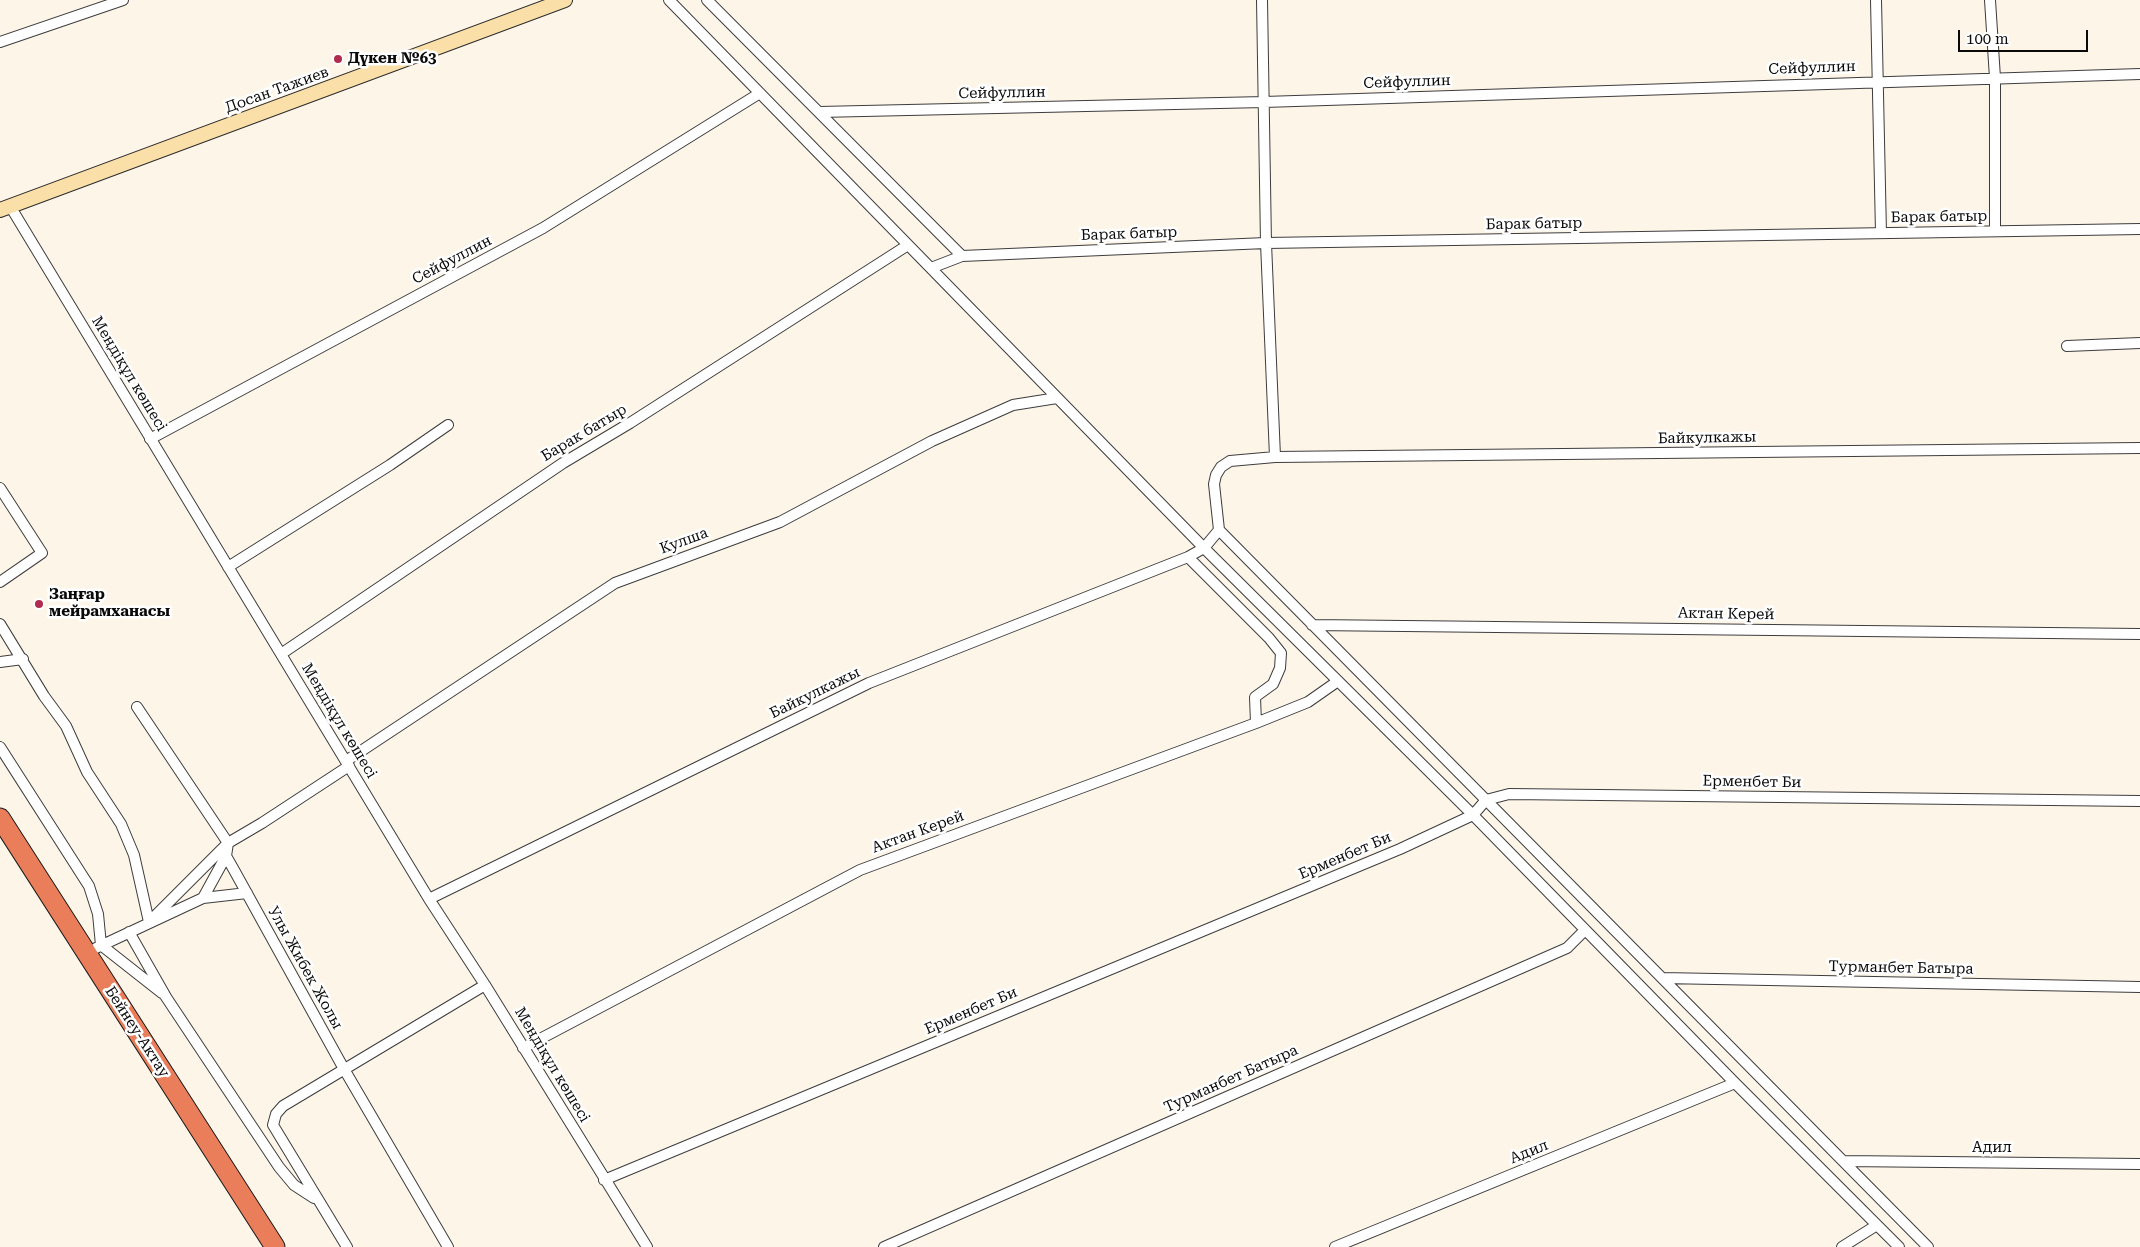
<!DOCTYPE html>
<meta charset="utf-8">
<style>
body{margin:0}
#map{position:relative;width:2140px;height:1247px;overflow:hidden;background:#fef5e9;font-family:"Roboto Serif",serif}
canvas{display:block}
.scale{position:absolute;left:1958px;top:30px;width:130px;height:22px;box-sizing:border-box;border:2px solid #0a0a0a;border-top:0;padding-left:6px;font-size:15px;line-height:18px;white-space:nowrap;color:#0a0a0a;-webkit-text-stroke:4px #fff;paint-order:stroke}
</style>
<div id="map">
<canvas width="2140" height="1247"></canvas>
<div class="scale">100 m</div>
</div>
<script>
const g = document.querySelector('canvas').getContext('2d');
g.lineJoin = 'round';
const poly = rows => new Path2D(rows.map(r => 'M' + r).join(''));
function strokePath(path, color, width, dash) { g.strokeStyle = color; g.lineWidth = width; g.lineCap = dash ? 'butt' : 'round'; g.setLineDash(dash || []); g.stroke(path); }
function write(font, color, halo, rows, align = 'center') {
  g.font = font + ' "Roboto Serif",serif'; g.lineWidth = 5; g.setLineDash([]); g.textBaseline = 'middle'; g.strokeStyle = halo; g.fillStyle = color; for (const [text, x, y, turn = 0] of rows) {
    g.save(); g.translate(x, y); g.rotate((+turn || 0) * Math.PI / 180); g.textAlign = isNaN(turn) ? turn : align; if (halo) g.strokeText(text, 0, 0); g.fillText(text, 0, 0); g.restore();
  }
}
const street = poly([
 [669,0,1204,548,1473,815,1735,1083,1899,1247],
 [707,0,962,256],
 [1262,0,1266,243,1275,457],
 [1876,0,1881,233],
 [1990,0,1995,78,1995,231],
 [0,42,123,0],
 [819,112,1264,102,2140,74],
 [10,206,429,899,485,985,647,1247],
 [931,268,962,256,1266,243,2140,229],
 [2067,346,2140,343],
 [150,439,543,228,760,93],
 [0,488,42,553,0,582],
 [1188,557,1269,638,1281,653,1280,668,1273,684,1255,697,1256,723],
 [228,567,390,465,448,425],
 [0,624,44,696,66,726,87,772,121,824,134,855,149,922,228,843,262,823,349,766],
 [1312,625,2140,634],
 [281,654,563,463,630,423,908,245],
 [0,662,23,659],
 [137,707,228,843,226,856,234,870,344,1069,448,1247],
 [0,747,89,886,98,914,101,945,162,993],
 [346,761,615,583,780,522,932,441,1013,405,1057,398],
 [203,898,247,893],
 [429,899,869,683,1188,557,1204,548,1219,530],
 [129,932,166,997,279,1167,294,1185,314,1198],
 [96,948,203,898,226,856],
 [1662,978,2140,987],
 [523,1048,860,870,1256,723,1308,702,1338,681],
 [1843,1161,2140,1164],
 [604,1180,1400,849,1473,815,1486,800,1509,794,2140,801],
 [347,1247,273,1125,276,1114,283,1106,485,985],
 [884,1247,1567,948,1584,931],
 [1335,1247,1735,1083],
 [1842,1247,1877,1225],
 [1928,1247,1219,530,1214,484,1216,475,1221,467,1230,461,1275,457,2140,448]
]);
const secondary = poly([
 [0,210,565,0]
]);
const highway = poly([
 [0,818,275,1247]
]);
const markers = [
 [338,59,5,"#b02c4e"],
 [39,604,5,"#b02c4e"]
];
const poiNames = [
 ["Дүкен №63",348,59],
 ["Заңғар",49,595],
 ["мейрамханасы",49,612]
];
const streetNames = [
 ["Сейфуллин",1812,68,-2],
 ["Сейфуллин",1407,82,-2],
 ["Досан Тажиев",277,90,-20],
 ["Сейфуллин",1002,93,-1],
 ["Барак батыр",1939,217,-1],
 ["Барак батыр",1534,224,-1],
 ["Барак батыр",1129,234,-2],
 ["Сейфуллин",452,260,-28],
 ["Меңдіқұл көшесі",129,374,59],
 ["Барак батыр",584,433,-31],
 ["Байкулкажы",1707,438,-1],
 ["Кулша",684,541,-20],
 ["Актан Керей",1726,614,1],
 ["Байкулкажы",815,693,-26],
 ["Меңдіқұл көшесі",339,721,59],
 ["Ерменбет Би",1752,782,1],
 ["Актан Керей",918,832,-20],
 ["Ерменбет Би",1345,856,-23],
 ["Улы Жибек Жолы",305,968,61],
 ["Турманбет Батыра",1901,968,1],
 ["Ерменбет Би",971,1011,-23],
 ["Бейнеу-Актау",137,1032,57],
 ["Меңдіқұл көшесі",552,1065,59],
 ["Турманбет Батыра",1231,1079,-24],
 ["Адил",1992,1148],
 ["Адил",1529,1152,-22]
];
strokePath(street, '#3d3d3d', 12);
strokePath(secondary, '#2c2c2c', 16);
strokePath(highway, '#1b1b1b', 21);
strokePath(street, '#fff', 10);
strokePath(secondary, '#fae0a8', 14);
strokePath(highway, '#eb7e5a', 19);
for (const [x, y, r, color] of markers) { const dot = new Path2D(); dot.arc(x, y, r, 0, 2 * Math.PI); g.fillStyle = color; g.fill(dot); strokePath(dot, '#fff', 2); }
write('bold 15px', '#0a0a0a', '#fff', poiNames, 'left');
write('15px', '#0a0a0a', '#fff', streetNames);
</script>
